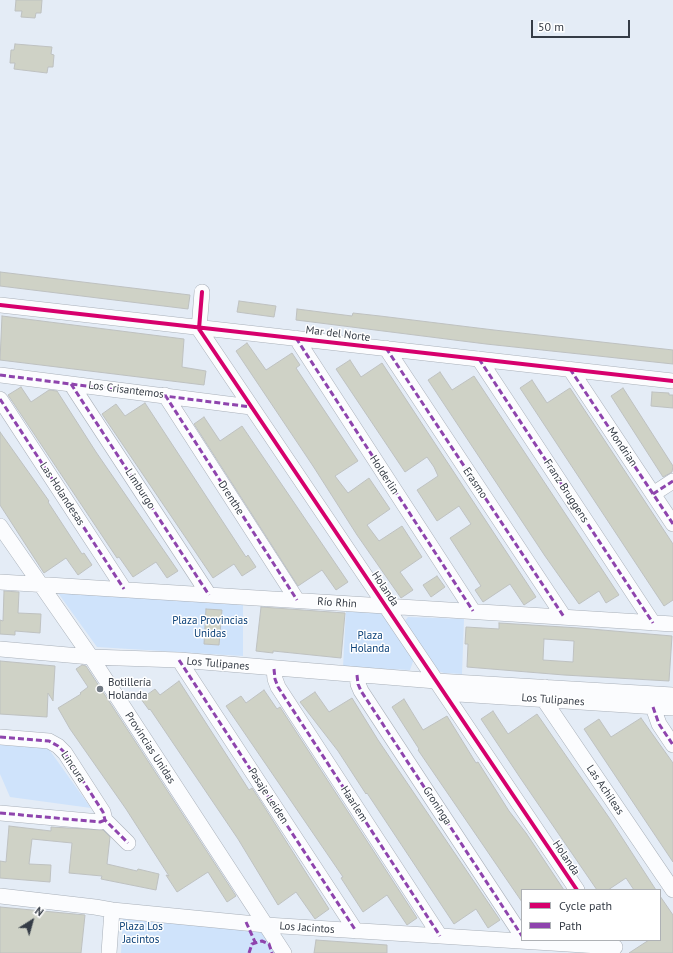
<!DOCTYPE html>
<meta charset="utf-8">
<style>
body{margin:0}
#map{position:relative;width:673px;height:953px;overflow:hidden;background:#e4ecf6;font-family:"PT Sans",sans-serif}
canvas{display:block}
.legend{position:absolute;left:521px;top:889px;width:140px;height:52px;box-sizing:border-box;background:#fff;border:1px solid #aeb1b5;margin:0;padding:5px 7px;list-style:none;font-size:12px;color:#353c46}
.legend li{display:flex;align-items:center;gap:8px;height:20px}
.legend b{width:20px;border:1px solid #aeb1b5}
.north{position:absolute;left:12px;top:901px;width:40px;height:40px;-webkit-text-stroke:3px #fff;paint-order:stroke;rotate:37deg;font-size:11px;font-weight:700;line-height:16px;text-align:center;color:#353c46}
.north::after{content:'';display:block;margin:auto;width:14px;height:18px;background:#353c46;clip-path:polygon(50% 0,100% 100%,50% 72%,0 100%)}
.scale{position:absolute;left:531px;top:20px;width:99px;height:18px;box-sizing:border-box;border:2px solid #353c46;border-top:0;padding-left:5px;font-size:12px;line-height:14px;white-space:nowrap;color:#353c46;-webkit-text-stroke:3px #fff;paint-order:stroke}
</style>
<div id="map">
<canvas width="673" height="953"></canvas>
<ul class="legend">
<li><b style="height:5px;background:#d6006c"></b>Cycle path</li>
<li><b style="height:5px;background:#8e44ad"></b>Path</li>
</ul>
<div class="north">N</div>
<div class="scale">50 m</div>
</div>
<script>
const g = document.querySelector('canvas').getContext('2d');
g.lineJoin = 'round';
function paint(path, color) { g.fillStyle = color; g.fill(path, 'evenodd'); }
const poly = rows => new Path2D(rows.map(r => 'M' + r).join(''));
function strokePath(path, color, width, dash) { g.strokeStyle = color; g.lineWidth = width; g.lineCap = dash ? 'butt' : 'round'; g.setLineDash(dash || []); g.stroke(path); }
function write(font, color, halo, rows, align = 'center') {
  g.font = font + ' "PT Sans",sans-serif'; g.lineWidth = 3; g.setLineDash([]); g.textBaseline = 'middle'; g.strokeStyle = halo; g.fillStyle = color; for (const [text, x, y, turn = 0] of rows) {
    g.save(); g.translate(x, y); g.rotate((+turn || 0) * Math.PI / 180); g.textAlign = isNaN(turn) ? turn : align; if (halo) g.strokeText(text, 0, 0); g.fillText(text, 0, 0); g.restore();
  }
}
const green = poly([
 [58,593,243,604,243,656,97,647],
 [346,609,380,611,414,659,410,670,343,667],
 [408,617,464,619,462,674,444,673,435,670,403,623],
 [0,745,48,748,91,808,10,797,0,774],
 [123,916,263,927,282,953,121,953]
]);
const building = poly([
 [16,0,42,0,41,13,36,13,35,18,21,17,22,11,15,11,16,0],
 [15,44,52,47,51,54,54,55,53,67,48,67,47,73,14,69,15,63,10,63,11,50,14,50,15,44],
 [0,272,190,295,188,309,0,286,0,272],
 [239,301,276,306,274,317,237,312,239,301],
 [297,309,352,316,353,313,380,316,494,330,673,350,673,364,486,344,296,320,297,309],
 [2,316,184,339,182,367,206,371,204,385,0,360,2,316],
 [247,343,266,370,292,353,300,365,296,368,358,461,335,476,348,493,369,478,390,509,367,525,379,541,402,526,422,557,400,572,413,590,401,598,357,535,313,466,236,351,247,343],
 [350,360,361,377,382,363,536,597,524,605,510,584,483,602,475,590,481,586,450,538,471,524,459,506,437,521,417,490,438,476,434,467,427,457,405,472,336,369,350,360],
 [440,372,452,390,474,376,619,595,606,603,599,591,579,604,545,556,428,380,440,372],
 [532,380,547,403,570,388,673,544,673,600,664,606,520,388,532,380],
 [21,387,31,402,49,390,57,391,96,452,178,571,167,578,156,562,133,577,119,557,117,558,8,395,21,387],
 [623,388,673,466,672,472,663,477,611,396,623,388],
 [652,392,669,393,669,395,673,395,673,408,651,406,652,392],
 [145,403,246,557,248,555,256,567,242,576,234,564,213,578,102,414,116,404,125,416,145,403],
 [204,417,220,441,242,426,348,582,336,590,322,570,298,586,194,424,204,417],
 [0,432,49,501,48,502,82,554,84,553,92,565,78,575,66,558,44,573,0,505,0,432],
 [437,576,445,587,431,597,423,585,437,576],
 [4,591,19,592,18,613,41,614,40,633,15,631,15,635,0,634,0,620,3,621,4,591],
 [261,607,345,613,341,658,273,651,273,653,256,651,261,607],
 [206,609,222,610,219,645,204,644,206,609],
 [499,623,579,628,672,636,669,681,564,675,467,667,468,644,465,644,466,627,499,629,499,623],
 [544,639,574,641,573,662,543,660,544,639],
 [0,661,55,666,53,701,48,693,47,717,0,714,0,661],
 [82,665,86,666,236,896,227,902,208,872,177,892,166,875,169,876,126,809,70,729,58,708,81,694,80,693,88,687,76,669,82,665],
 [179,681,249,790,252,788,265,808,329,909,315,919,296,892,278,905,238,839,150,709,149,710,141,699,155,689,160,695,179,681],
 [264,690,277,709,280,707,417,918,407,925,387,895,363,912,341,878,343,877,226,706,241,696,246,703,264,690],
 [315,692,329,712,352,698,378,740,500,920,488,928,476,909,454,924,367,793,366,794,338,751,300,702,315,692],
 [404,699,423,730,447,716,476,763,478,762,509,811,526,833,564,890,522,890,522,902,418,750,419,749,392,707,404,699],
 [493,711,508,734,537,714,610,819,656,890,634,890,626,878,608,890,597,890,521,779,481,719,493,711],
 [641,718,673,763,673,862,584,729,599,719,611,737,641,718],
 [9,826,51,831,51,827,103,830,110,837,107,864,137,871,138,869,159,874,156,890,101,879,102,876,69,873,72,843,32,839,29,864,51,865,50,882,0,878,0,861,6,862,9,826],
 [660,896,673,915,673,953,629,953,649,940,660,940,660,896],
 [0,907,85,915,81,953,0,953,0,907],
 [316,940,387,945,387,953,314,953,316,940]
]);
const street = poly([
 [202,292,199,329,577,890],
 [0,305,673,381],
 [296,338,473,611],
 [386,348,564,617],
 [479,359,653,623],
 [570,369,673,524],
 [0,375,251,407],
 [71,384,209,595],
 [165,395,297,600],
 [0,399,124,589],
 [653,494,673,481],
 [0,526,91,657,284,953],
 [0,582,673,624],
 [0,649,91,657,179,660,436,681,673,695],
 [179,660,356,931],
 [274,669,275,679,278,687,440,936],
 [357,675,358,684,361,691,522,936],
 [440,684,458,694,673,708],
 [545,687,544,700,673,890],
 [653,707,659,724,673,745],
 [0,737,49,741,58,746,65,753,103,812,105,820,128,843],
 [0,813,100,822,105,820],
 [0,896,95,907,112,910,266,925,615,947],
 [109,953,112,910]
]);
const quiet = poly([
 [296,338,473,611],
 [386,348,564,617],
 [479,359,653,623],
 [570,369,673,524],
 [0,375,251,407],
 [71,384,209,595],
 [165,395,297,600],
 [0,399,124,589],
 [653,494,673,481],
 [179,660,356,931],
 [274,669,275,679,278,687,440,936],
 [357,675,358,684,361,691,522,936],
 [653,707,659,724,673,745],
 [0,737,49,741,58,746,65,753,103,812,105,820,128,843],
 [0,813,100,822,105,820],
 [246,922,255,942],
 [249,953,252,944,262,941,269,944,272,953]
]);
const cycleway = poly([
 [202,292,199,329,577,890],
 [0,305,673,381]
]);
const markers = [
 [100,689,4,"#727a84"]
];
const streetNames = [
 ["Mar del Norte",338,334,7],
 ["Los Crisantemos",126,390,7],
 ["Mondrian",622,447,56],
 ["Holderlin",384,475,57],
 ["Erasmo",475,483,56],
 ["Limburgo",140,489,57],
 ["Franz Bruggens",566,491,57],
 ["Las Holandesas",62,494,57],
 ["Drenthe",231,498,57],
 ["Holanda",385,589,56],
 ["Río Rhin",337,603,4],
 ["Los Tulipanes",218,664,5],
 ["Los Tulipanes",553,700,4],
 ["Provincias Unidas",150,748,57],
 ["Lincura",73,767,56],
 ["Las Achileas",605,790,56],
 ["Pasaje Leiden",268,796,57],
 ["Haarlem",354,804,57],
 ["Groninga",437,806,57],
 ["Holanda",566,858,56],
 ["Los Jacintos",307,928,4]
];
const parkNames = [
 ["Plaza Provincias",210,621],
 ["Unidas",210,634],
 ["Plaza",370,636],
 ["Holanda",370,649],
 ["Plaza Los",141,927],
 ["Jacintos",141,940]
];
const poiNames = [
 ["Botillería",108,683],
 ["Holanda",108,696]
];
paint(green, '#cfe3fb');
paint(building, '#cfd2c6');
strokePath(building, '#bec1c0', 1);
strokePath(street, '#a9b0b9', 16);
strokePath(street, '#fbfcfe', 15);
strokePath(quiet, '#8e44ad', 3, [6, 3]);
strokePath(cycleway, '#d6006c', 4);
for (const [x, y, r, color] of markers) { const dot = new Path2D(); dot.arc(x, y, r, 0, 2 * Math.PI); g.fillStyle = color; g.fill(dot); strokePath(dot, '#fff', 1.5); }
write('11px', '#353c46', '#fff', streetNames);
write('11px', '#0a4078', '#fff', parkNames);
write('11px', '#353c46', '#fff', poiNames, 'left');
</script>
